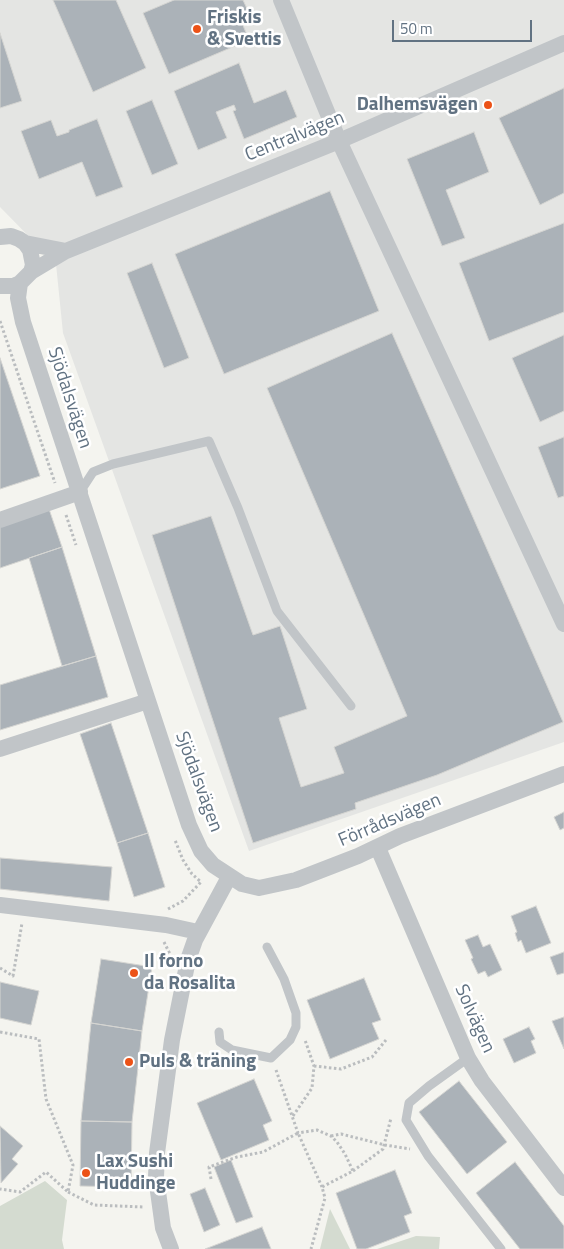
<!DOCTYPE html>
<meta charset="utf-8">
<style>
body{margin:0}
#map{position:relative;width:564px;height:1249px;overflow:hidden;background:#f4f4ef;font-family:"Titillium Web",sans-serif}
canvas{display:block}
.scale{position:absolute;left:392px;top:20px;width:140px;height:22px;box-sizing:border-box;border:2px solid #617282;border-top:0;padding-left:6px;font-size:15px;line-height:18px;white-space:nowrap;color:#617282;-webkit-text-stroke:4px #fff;paint-order:stroke}
</style>
<div id="map">
<canvas width="564" height="1249"></canvas>
<div class="scale">50 m</div>
</div>
<script>
const g = document.querySelector('canvas').getContext('2d');
g.lineJoin = 'round';
function paint(path, color) { g.fillStyle = color; g.fill(path, 'evenodd'); }
const poly = rows => new Path2D(rows.map(r => 'M' + r).join(''));
function strokePath(path, color, width, dash) { g.strokeStyle = color; g.lineWidth = width; g.lineCap = dash ? 'butt' : 'round'; g.setLineDash(dash || []); g.stroke(path); }
function write(font, color, halo, rows, align = 'center') {
  g.font = font + ' "Titillium Web",sans-serif'; g.lineWidth = 5; g.setLineDash([]); g.textBaseline = 'middle'; g.strokeStyle = halo; g.fillStyle = color; for (const [text, x, y, turn = 0] of rows) {
    g.save(); g.translate(x, y); g.rotate((+turn || 0) * Math.PI / 180); g.textAlign = isNaN(turn) ? turn : align; if (halo) g.strokeText(text, 0, 0); g.fillText(text, 0, 0); g.restore();
  }
}
const built = poly([
 [0,0,564,0,564,742,249,851,63,333,56,264,0,207]
]);
const green = poly([
 [45,1181,67,1200,62,1240,64,1249,0,1249,0,1206],
 [330,1209,350,1249,320,1249],
 [416,1236,440,1237,439,1249,377,1249]
]);
const building = poly([
 [53,0,116,0,146,68,93,92,53,0],
 [174,0,243,0,249,13,240,18,249,40,169,74,143,13,174,0],
 [0,33,22,101,0,108,0,33],
 [239,63,254,103,286,90,297,117,244,139,233,111,236,110,234,105,216,112,227,138,198,150,174,91,239,63],
 [564,88,564,193,540,205,499,118,564,88],
 [152,100,178,164,152,175,126,111,152,100],
 [97,119,123,187,96,197,82,162,39,179,21,131,51,120,57,136,69,132,69,130,97,119],
 [474,132,489,172,446,190,465,238,442,246,407,159,474,132],
 [330,191,379,311,224,374,175,254,330,191],
 [564,223,564,312,489,341,459,263,564,223],
 [152,263,189,358,164,368,127,273,152,263],
 [392,333,563,722,437,775,355,803,356,809,253,843,152,535,211,516,253,635,280,626,307,709,279,718,301,787,344,773,334,747,407,716,267,388,392,333],
 [564,335,564,411,540,422,512,358,564,335],
 [0,358,40,476,0,489,0,358],
 [564,437,564,496,558,498,538,447,564,437],
 [49,509,62,547,0,568,0,526,49,509],
 [62,547,96,656,62,666,29,558,62,547],
 [96,656,108,697,0,730,0,685,96,656],
 [111,723,148,833,117,843,80,734,111,723],
 [564,812,564,828,560,830,554,817,564,812],
 [148,833,165,887,134,897,117,843,148,833],
 [0,858,112,867,109,901,0,889,0,858],
 [536,906,551,943,526,953,521,940,518,942,515,933,517,932,511,916,536,906],
 [478,935,483,947,490,944,502,970,488,977,485,971,478,974,471,959,473,958,465,940,478,935],
 [564,952,564,973,557,975,550,957,564,952],
 [101,959,152,967,142,1031,91,1023,101,959],
 [364,978,381,1020,372,1023,379,1039,330,1059,307,1000,364,978],
 [0,982,39,991,31,1025,0,1018,0,982],
 [564,1017,564,1049,552,1021,564,1017],
 [91,1023,142,1031,132,1122,81,1121,91,1023],
 [529,1027,535,1039,531,1041,536,1053,514,1063,503,1039,529,1027],
 [254,1079,272,1121,263,1125,269,1140,221,1160,197,1103,254,1079],
 [459,1081,507,1142,467,1174,419,1112,459,1081],
 [81,1121,132,1122,131,1187,80,1186,81,1121],
 [0,1126,23,1146,12,1159,18,1164,1,1183,0,1126],
 [231,1160,253,1217,236,1223,214,1167,231,1160],
 [515,1162,564,1226,564,1249,520,1249,476,1193,515,1162],
 [395,1170,412,1213,404,1216,410,1232,366,1249,357,1249,336,1193,395,1170],
 [205,1188,220,1225,204,1232,190,1194,205,1188],
 [262,1227,271,1249,205,1249,262,1227]
]);
const path = poly([
 [0,321,55,483],
 [66,515,76,545],
 [168,909,183,901,201,882,192,874,183,860,175,840],
 [164,942,171,956],
 [0,968,13,976,22,923],
 [0,1032,39,1039,46,1099,73,1165,68,1192,46,1172,20,1192,0,1189],
 [314,1066,341,1069,372,1057,386,1040],
 [276,1070,298,1133,317,1130,331,1136,337,1142,345,1154,353,1171,322,1187,325,1198,311,1249],
 [293,1116,312,1088,314,1066,305,1040],
 [331,1136,341,1134,385,1145,410,1149],
 [353,1171,383,1149,391,1118],
 [211,1179,209,1167,237,1157,263,1152,298,1133,322,1187],
 [68,1192,94,1205,144,1207]
]);
const lane = poly([
 [80,492,93,472,113,464,209,441,238,508,277,611,351,706],
 [219,1032,220,1042,232,1050,271,1058,290,1040,296,1027,296,1013,284,979,267,947],
 [468,1058,429,1086,409,1103,406,1120,428,1156,501,1249]
]);
const street = poly([
 [281,0,339,141,564,624],
 [0,237,11,236,19,239,25,243,30,250,33,265,31,272,20,283,13,286,0,286],
 [25,243,66,251],
 [31,272,66,251,339,141,564,43],
 [20,283,18,298,23,322,189,825,201,851,213,865,242,884,259,888,296,880,358,856,400,836,564,774],
 [0,520,80,492],
 [0,749,148,701],
 [378,848,468,1058,482,1081,564,1188],
 [0,905,166,925,198,932],
 [171,1249,163,1228,156,1177,157,1153,172,1040,188,960,195,940,229,877]
]);
const markers = [
 [197,29,5,"#ec5217"],
 [488,105,5,"#ec5217"],
 [134,973,5,"#ec5217"],
 [129,1062,5,"#ec5217"],
 [86,1173,5,"#ec5217"]
];
const poiNames = [
 ["Friskis",207,18],
 ["& Svettis",207,40],
 ["Dalhemsvägen",478,105,"right"],
 ["Il forno",144,962],
 ["da Rosalita",144,984],
 ["Puls & träning",139,1062],
 ["Lax Sushi",96,1162],
 ["Huddinge",96,1184]
];
const streetNames = [
 ["Centralvägen",295,137,-22],
 ["Sjödalsvägen",69,398,72],
 ["Sjödalsvägen",198,782,70],
 ["Förrådsvägen",390,821,-23],
 ["Solvägen",474,1019,66]
];
paint(built, '#e4e5e3');
paint(green, '#d4dbd0');
paint(building, '#abb2b8');
strokePath(building, '#d5d5d2', 1);
strokePath(path, '#babdbf', 3, [2.5, 2.5]);
strokePath(lane, '#c1c5c8', 9);
strokePath(street, '#c1c5c8', 16);
for (const [x, y, r, color] of markers) { const dot = new Path2D(); dot.arc(x, y, r, 0, 2 * Math.PI); g.fillStyle = color; g.fill(dot); strokePath(dot, '#fff', 2); }
write('bold 19px', '#617282', '#fff', poiNames, 'left');
write('19px', '#617282', '#fff', streetNames);
</script>
